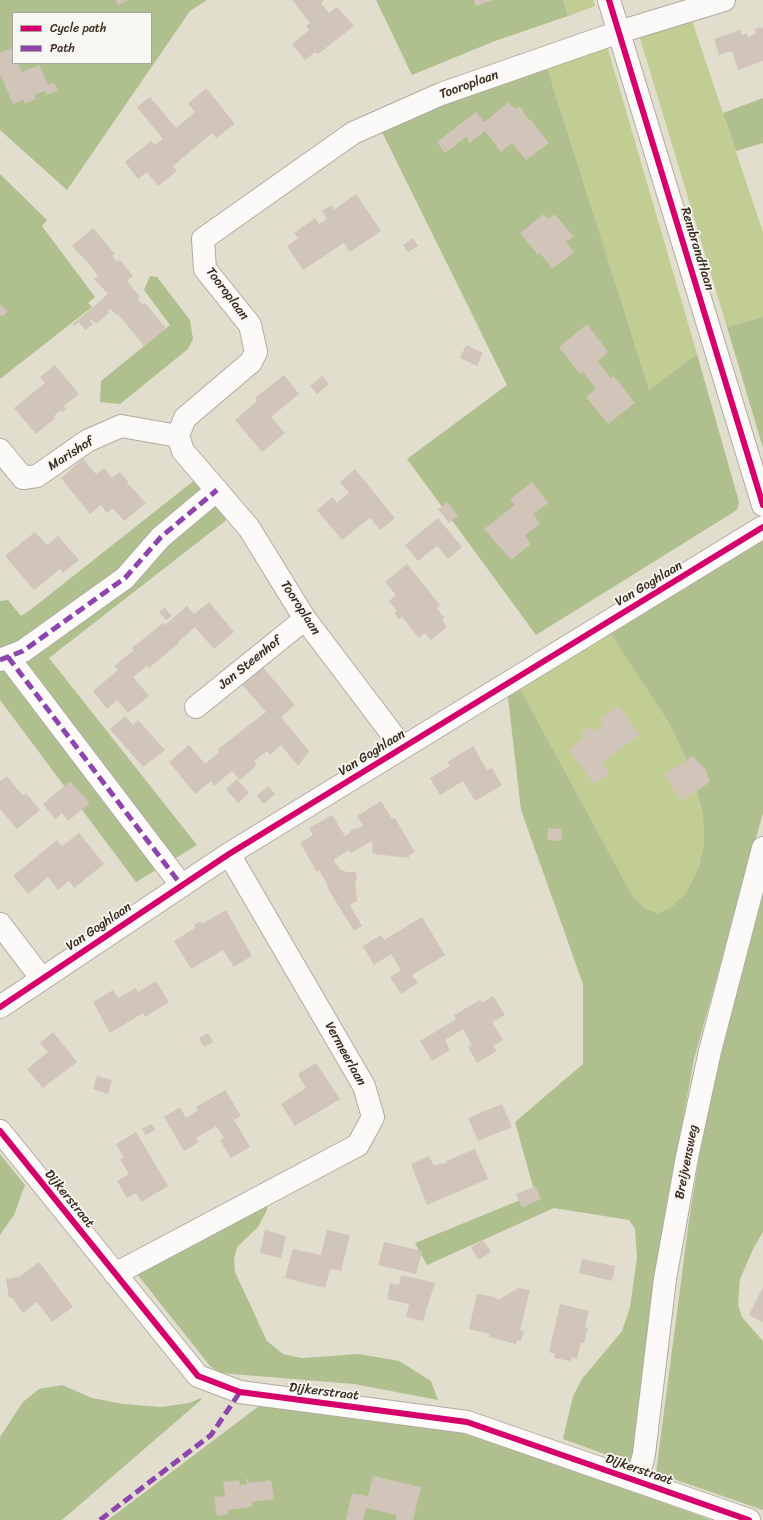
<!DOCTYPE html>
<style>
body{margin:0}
#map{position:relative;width:763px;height:1520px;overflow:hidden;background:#e2decd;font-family:Sriracha,sans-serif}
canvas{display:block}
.legend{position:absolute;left:12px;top:12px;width:140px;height:52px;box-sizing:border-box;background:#f6f6f2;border:1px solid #aba49d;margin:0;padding:5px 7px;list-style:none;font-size:12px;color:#3b2a1e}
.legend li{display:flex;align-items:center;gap:8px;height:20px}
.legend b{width:20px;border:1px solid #aba49d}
</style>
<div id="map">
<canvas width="763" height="1520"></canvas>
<ul class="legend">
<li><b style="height:5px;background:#d6006c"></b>Cycle path</li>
<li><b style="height:5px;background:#8e44ad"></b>Path</li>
</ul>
</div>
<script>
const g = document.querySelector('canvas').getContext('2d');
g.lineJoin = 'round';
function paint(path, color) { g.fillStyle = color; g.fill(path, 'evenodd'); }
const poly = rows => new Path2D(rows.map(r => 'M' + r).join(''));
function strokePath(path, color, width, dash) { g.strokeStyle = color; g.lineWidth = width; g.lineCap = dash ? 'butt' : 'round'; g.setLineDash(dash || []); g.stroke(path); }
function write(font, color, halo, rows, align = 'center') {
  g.font = font + ' Sriracha,sans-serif'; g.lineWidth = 3.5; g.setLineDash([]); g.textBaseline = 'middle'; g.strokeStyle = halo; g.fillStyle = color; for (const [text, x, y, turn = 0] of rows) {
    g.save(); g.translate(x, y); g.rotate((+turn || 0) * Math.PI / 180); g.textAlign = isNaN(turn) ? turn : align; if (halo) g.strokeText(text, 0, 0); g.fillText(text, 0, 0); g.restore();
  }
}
const green = poly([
 [563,0,593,0,595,6,568,16],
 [688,9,763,232,763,317,727,327,636,25],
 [605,39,697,354,649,391,545,61],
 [606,627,669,723,693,773,703,815,704,843,699,867,686,893,671,907,658,913,646,909,633,897,517,683]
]);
const forest = poly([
 [0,0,207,0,190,11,67,190,0,130],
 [13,13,151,13,151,63,13,63],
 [376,0,563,0,568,16,495,41,412,75],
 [545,61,649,390,697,354,739,502,737,510,536,635,407,459,507,385,379,126],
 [763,98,763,143,736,151,723,113],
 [0,174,47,220,42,226,95,297,88,303,92,307,0,379],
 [150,276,157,277,190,320,193,339,188,349,120,404,100,402,101,381,170,325,144,290],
 [763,317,763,448,727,327],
 [196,479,229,518,49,658,197,845,136,882,0,700,0,601,8,600,21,616,29,611],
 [763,534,763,813,694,1059,666,1214,632,1464,563,1439,573,1396,582,1379,622,1331,630,1307,637,1258,635,1229,629,1220,554,1208,427,1265,415,1243,535,1194,515,1122,583,1064,583,984,521,810,507,689,517,683,633,897,646,909,658,913,671,907,686,893,699,867,704,843,703,815,693,773,669,723,606,627],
 [763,891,763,1232,754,1247,740,1279,738,1305,742,1317,763,1341,763,1510,656,1473,689,1220,707,1109,740,971],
 [0,1154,25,1185,14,1215,0,1235],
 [268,1199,267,1210,258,1227,237,1247,234,1259,235,1272,267,1341,283,1354,302,1358,359,1354,399,1361,431,1381,438,1400,354,1384,220,1373,210,1366,133,1269],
 [62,1385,92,1398,123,1404,161,1407,189,1403,201,1398,201,1400,62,1520,0,1520,0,1437,23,1402,39,1389],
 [263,1403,423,1422,484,1439,711,1520,108,1520]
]);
const building = poly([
 [116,0,129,0,118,5],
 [292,0,324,0,321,3,329,13,337,7,354,26,318,54,315,52,305,60,292,44,309,30,306,26,310,23],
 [474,0,493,0,476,6],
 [760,27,763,28,763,61,738,70,732,51,719,55,714,39,740,30,742,35,747,33,748,37,756,34,755,29],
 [12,48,13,63,18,63,22,72,39,65,48,85,54,82,58,90,47,95,45,91,34,95,36,99,25,104,23,100,13,104,1,76,0,77,0,53],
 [206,88,235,124,216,138,212,133,173,166,177,171,158,186,147,172,138,179,125,162,151,141,155,145,163,139,137,107,150,97,176,128,195,112,188,104],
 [509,102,515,109,520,106,529,120,530,119,549,143,526,160,512,143,501,152,485,131,470,143,466,137,445,153,437,142,476,112,484,122],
 [356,194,381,231,350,252,344,243,303,270,287,246,298,238,294,233,315,218,319,224,327,219,322,211,332,205,334,210],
 [544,214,548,219,555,214,572,235,575,235,566,242,574,252,552,269,540,253,538,255,520,233],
 [93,228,115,254,112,256,117,262,120,260,133,276,127,281,140,297,138,299,143,305,145,303,166,328,144,346,118,314,116,315,111,309,108,311,109,313,96,324,92,320,90,321,93,324,85,330,79,322,74,326,73,324,108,294,94,279,98,276,89,264,72,246],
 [413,238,418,246,408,252,403,245],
 [0,304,8,311,2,317,0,315],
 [587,324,608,352,598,361,611,378,614,376,635,403,608,424,586,397,596,389,583,372,580,374,559,347],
 [466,345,483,353,477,366,460,358],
 [55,365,79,394,64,406,66,409,62,412,61,410,54,416,55,418,36,434,14,408,45,383,40,377],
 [284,375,299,394,271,417,285,433,262,452,235,420,257,401,255,398],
 [322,376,329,384,317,394,310,386],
 [83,459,96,474,104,468,112,478,120,472,129,483,127,483,146,503,124,521,113,508,107,513,101,505,90,514,61,478],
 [355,469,395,518,380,530,370,518,342,540,317,510,333,497,337,503,349,493,340,482],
 [532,482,548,503,533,514,540,523,525,536,531,544,511,560,484,529,515,505,510,499],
 [447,502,458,516,449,523,438,509],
 [438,518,462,547,448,559,437,546,418,561,405,545],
 [35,532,47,545,58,536,79,560,63,573,60,569,34,590,5,556],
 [407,564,440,605,437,608,444,618,442,620,447,627,431,640,425,633,419,638,402,617,399,619,394,613,397,611,389,601,396,595,385,582],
 [209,602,234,632,214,649,195,627,178,642,179,643,149,668,147,666,133,677,149,696,128,713,117,700,107,709,93,691,118,670,114,666,134,650,132,648,163,623,165,625,187,606,194,614],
 [165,608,172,616,166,620,159,612],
 [261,665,295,705,281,717,309,751,298,766,281,745,270,755,267,751,254,761,257,765,240,780,232,771,214,786,211,781,195,794,169,762,189,745,205,764,219,752,217,750,266,712,240,682],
 [619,706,640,735,603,761,609,774,594,784,568,749,584,738,580,733,589,727,592,732,604,724,600,719],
 [125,716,133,725,138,720,165,750,143,767,110,729],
 [473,746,487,770,492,768,502,785,475,801,463,781,440,795,430,778,450,766,447,762],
 [693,756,706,770,710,782,681,801,664,775],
 [7,776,23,796,26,793,40,810,17,829,0,809,0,781],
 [237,779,249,793,238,803,226,789],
 [70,781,90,803,68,821,62,813,55,819,43,804],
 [268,786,275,794,264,804,257,796],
 [381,801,392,819,395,818,415,852,409,855,409,858,373,854,372,841,351,853,349,850,333,860,341,870,347,872,356,872,357,880,355,880,357,901,350,905,362,926,354,931,327,887,328,886,319,870,317,872,300,843,313,835,309,828,332,815,345,836,350,833,351,830,363,826,357,816],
 [548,828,562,829,561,841,547,840],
 [79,833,104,864,74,888,69,881,58,890,48,877,28,894,13,876,57,840,62,846],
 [226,910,252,956,234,967,223,950,191,969,174,941,195,928,194,925,201,921,202,924],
 [422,917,445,955,412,975,418,983,401,994,390,977,401,970,391,954,374,965,363,946,381,935,384,940],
 [156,981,169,1002,145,1017,143,1013,110,1033,93,1002,113,990,118,998,136,988,138,992],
 [493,996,505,1015,492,1022,503,1040,493,1046,497,1051,477,1063,468,1047,472,1045,463,1029,445,1040,450,1050,432,1061,420,1041,456,1019,454,1015,480,1000,482,1003],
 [53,1032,77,1062,43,1088,27,1069,48,1052,40,1043],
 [208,1033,213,1042,204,1047,199,1038],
 [316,1063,340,1099,295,1126,281,1104,306,1088,298,1074],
 [97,1076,112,1080,108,1094,93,1089],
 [225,1090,241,1116,234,1120,250,1147,231,1158,220,1140,224,1138,216,1126,196,1138,199,1142,184,1151,164,1117,180,1107,186,1118,198,1110,196,1107],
 [502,1104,512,1127,478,1141,468,1118],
 [151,1124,155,1130,146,1135,142,1129],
 [136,1132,168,1186,141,1202,136,1193,127,1198,117,1181,129,1174,120,1159,124,1158,116,1144],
 [475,1149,488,1179,427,1205,411,1164,429,1156,434,1166,441,1163,442,1165,447,1162,446,1161],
 [535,1186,541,1199,522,1208,516,1194],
 [265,1230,286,1236,281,1258,260,1253],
 [327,1230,350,1235,341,1271,330,1269,325,1288,285,1278,293,1249,321,1255],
 [483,1240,491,1252,478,1260,471,1247],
 [384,1242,422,1251,416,1274,378,1265],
 [582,1259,615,1266,612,1281,579,1273],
 [39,1262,73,1307,52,1322,37,1302,23,1313,12,1298,9,1298,6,1279,19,1277],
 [401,1275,435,1283,423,1321,406,1317,409,1304,387,1299,390,1283,399,1285],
 [763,1287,763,1322,749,1315],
 [518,1288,530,1290,520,1330,524,1331,521,1341,517,1340,516,1344,489,1337,490,1334,469,1329,477,1294,495,1297,498,1300],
 [560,1304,589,1311,585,1327,588,1328,584,1343,581,1343,577,1359,572,1357,571,1361,554,1358,555,1354,549,1352],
 [373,1476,421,1487,413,1520,395,1520,397,1515,366,1508,363,1520,346,1520,352,1493,368,1496],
 [246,1479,248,1479,249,1483,271,1480,274,1499,252,1502,252,1507,228,1510,228,1514,217,1516,214,1497,225,1496,223,1482,239,1480,240,1485,247,1484]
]);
const minor = poly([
 [609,0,763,505],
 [0,450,23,478,37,476,87,441,121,426,178,436],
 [8,657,182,886],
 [0,660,23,651,125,578,161,537,217,490],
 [196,707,305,619],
 [402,747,305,619,249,528,183,451,178,436,185,418,251,362,256,352,250,325,205,269,203,239,353,133,441,94,619,32,724,0],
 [0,924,42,979],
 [0,1007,229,854,763,527],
 [0,1131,198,1376,240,1392,467,1422,749,1520],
 [115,1274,358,1145,373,1117,364,1086,229,854],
 [637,1481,644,1454,665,1279,687,1157,710,1051,763,848]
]);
const quiet = poly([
 [8,657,182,886],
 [0,660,23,651,125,578,161,537,217,490],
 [100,1520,211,1435,240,1392]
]);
const cycleway = poly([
 [609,0,763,505],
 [0,1007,229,854,763,527],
 [0,1131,198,1376,240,1392,467,1422,749,1520]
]);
const streetNames = [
 ["Tooroplaan",469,85,-20],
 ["Rembrandtlaan",697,249,73],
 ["Tooroplaan",227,294,53],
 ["Marishof",71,454,-33],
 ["Van Goghlaan",649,584,-31],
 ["Tooroplaan",300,608,57],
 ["Jan Steenhof",250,663,-39],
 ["Van Goghlaan",372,753,-32],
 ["Van Goghlaan",99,927,-34],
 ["Vermeerlaan",345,1054,61],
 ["Breijvensweg",687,1162,-79],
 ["Dijkerstraat",69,1199,51],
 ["Dijkerstraat",324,1392,7],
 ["Dijkerstraat",639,1470,19]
];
paint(green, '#c2cd94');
paint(forest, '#afbf8e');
paint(building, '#d1c4b8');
strokePath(minor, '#b0aca0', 24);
strokePath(minor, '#fbfaf8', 22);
strokePath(quiet, '#8e44ad', 5, [10, 5]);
strokePath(cycleway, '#d6006c', 6);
write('13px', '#3b2a1e', '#f6f6f2', streetNames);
</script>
